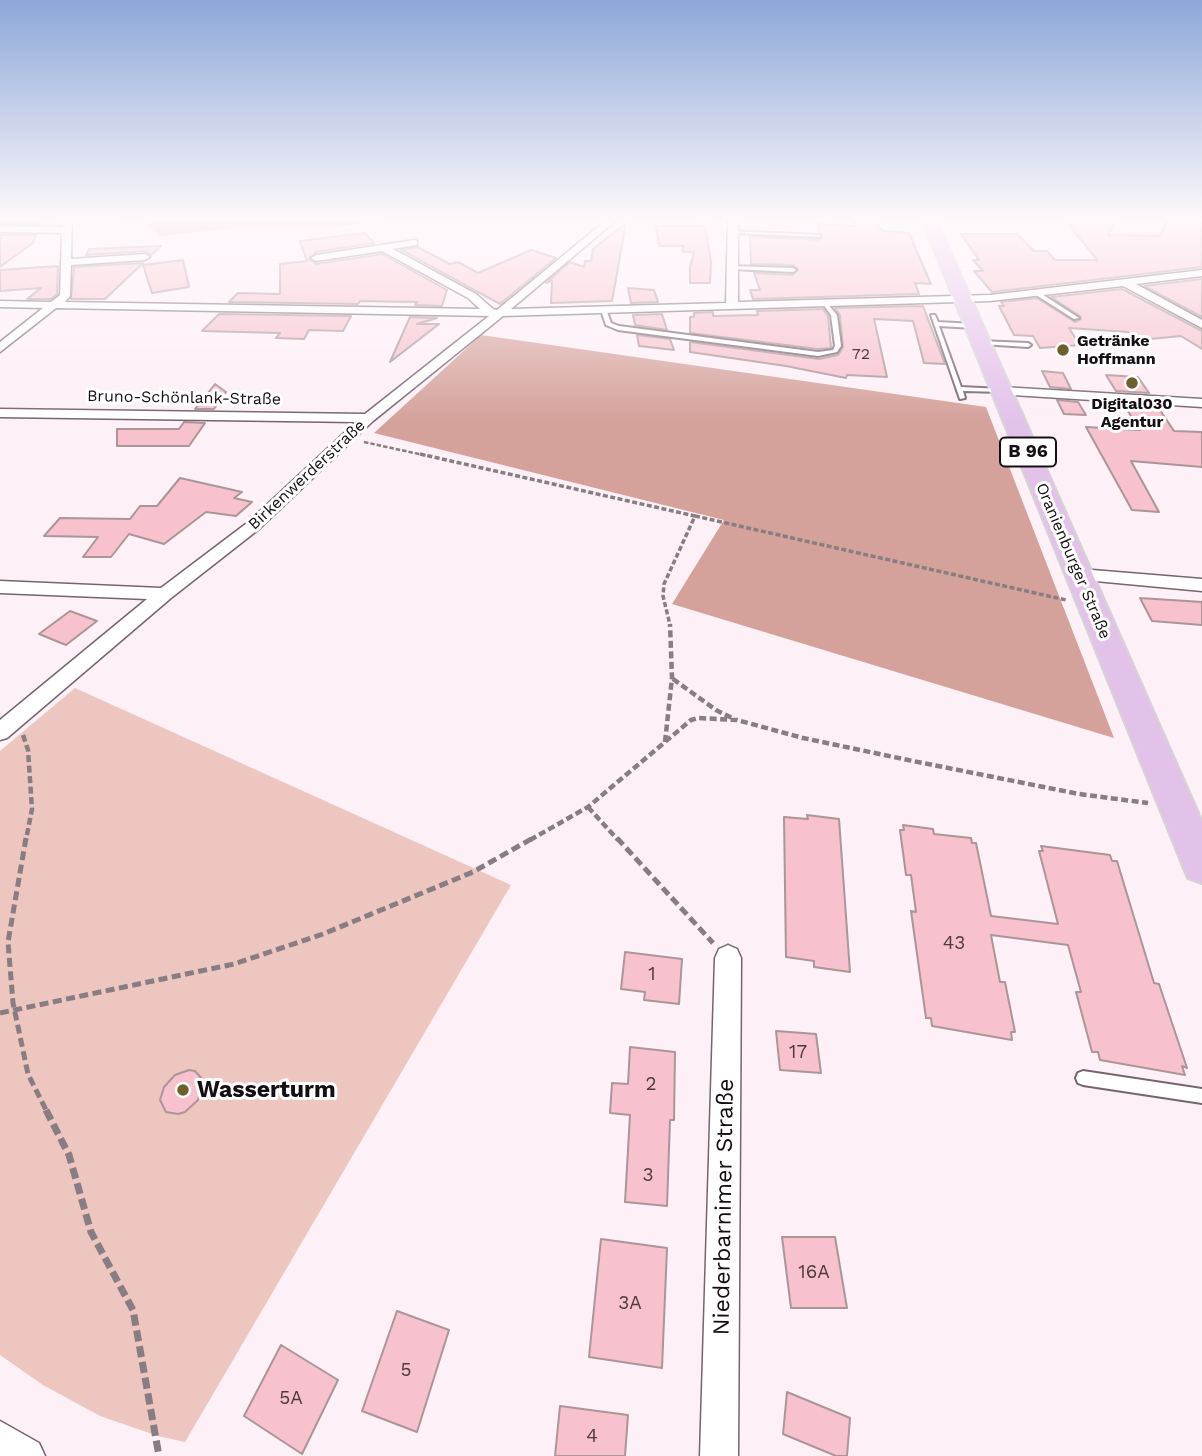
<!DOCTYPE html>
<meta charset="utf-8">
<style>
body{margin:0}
canvas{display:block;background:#fdf0f7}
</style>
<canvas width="1202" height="1456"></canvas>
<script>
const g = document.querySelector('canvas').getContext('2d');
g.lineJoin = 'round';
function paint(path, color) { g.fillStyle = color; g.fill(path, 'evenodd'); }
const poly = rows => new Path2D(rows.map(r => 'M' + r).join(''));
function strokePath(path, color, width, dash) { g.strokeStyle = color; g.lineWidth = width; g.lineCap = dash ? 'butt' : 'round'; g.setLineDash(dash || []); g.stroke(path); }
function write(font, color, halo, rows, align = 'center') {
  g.font = font + ' "Work Sans",sans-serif'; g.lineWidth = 6; g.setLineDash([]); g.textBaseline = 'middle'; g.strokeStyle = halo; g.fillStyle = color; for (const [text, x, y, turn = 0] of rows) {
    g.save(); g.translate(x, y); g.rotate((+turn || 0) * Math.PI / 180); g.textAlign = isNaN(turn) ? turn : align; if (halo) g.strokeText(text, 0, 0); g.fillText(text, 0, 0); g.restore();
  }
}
const green = poly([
 [75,217,172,217,75,226],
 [75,688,511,885,185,1442,158,1436,100,1416,43,1385,0,1355,0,751]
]);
const forest = poly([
 [172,217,435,217,326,227,244,227,160,236,142,220],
 [481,335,986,407,1114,738,672,604,724,520,374,433]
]);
const building = poly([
 [0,217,40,217,39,224,0,223,0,217],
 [850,217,870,217,883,231,909,233,931,284,915,283,919,294,753,299,750,290,760,290,754,273,793,275,798,269,793,265,751,264,750,236,819,240,823,235,819,232,818,224,856,226,850,217],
 [1063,217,1119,217,1108,235,1160,236,1168,217,1202,217,1202,267,992,292,974,271,983,271,973,260,979,260,961,234,1017,234,1034,251,1047,251,1055,260,1097,260,1063,217],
 [704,221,711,261,710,283,690,283,690,267,694,252,683,252,683,246,659,246,656,226,703,226,704,221],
 [626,223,612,301,551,303,552,281,546,283,570,262,584,267,585,261,591,261,593,249,626,223],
 [365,233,374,243,316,252,309,259,316,264,382,254,447,290,442,306,415,305,417,302,360,301,358,304,229,302,238,293,280,294,280,264,307,261,300,241,365,233],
 [0,235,36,235,33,243,0,267,0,235],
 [161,246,151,255,145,251,86,255,89,249,161,246],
 [418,247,450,264,458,262,478,273,531,250,556,258,500,304,401,250,418,247],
 [183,260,189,287,152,293,143,265,183,260],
 [143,263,105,299,71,299,74,267,143,263],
 [58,266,57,294,51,299,27,299,41,288,0,291,0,270,58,266],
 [1202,279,1202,317,1144,286,1202,279],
 [628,288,654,290,658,302,631,303,628,288],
 [1122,289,1202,331,1202,349,1181,336,1140,340,1128,332,1069,328,1080,345,1040,348,1033,336,1014,335,999,306,1004,306,1001,302,1037,298,1075,322,1081,319,1080,316,1051,297,1122,289],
 [923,306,945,364,924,363,913,321,874,319,887,377,847,375,846,378,786,366,690,352,690,342,819,359,838,355,843,347,840,315,835,308,923,306],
 [823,309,828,316,831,348,818,349,690,333,690,317,694,317,694,313,713,312,713,316,758,315,757,311,823,309],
 [219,314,351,316,343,331,309,330,304,339,276,338,280,333,202,331,219,314],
 [662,314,667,330,635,325,633,315,662,314],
 [410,317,437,318,417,324,439,324,390,362,410,317],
 [637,335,670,339,674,350,639,346,637,335],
 [1042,371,1063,373,1071,389,1050,387,1042,371],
 [1106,375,1138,377,1149,393,1116,391,1106,375],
 [215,384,226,392,214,409,195,409,215,384],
 [1057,400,1078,402,1086,415,1064,414,1057,400],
 [1124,405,1158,407,1174,431,1202,432,1202,467,1131,461,1159,512,1132,510,1086,427,1140,430,1124,405],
 [184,422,205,423,189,446,117,446,117,429,179,429,184,422],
 [180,478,242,492,234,498,252,502,236,516,206,512,164,544,129,534,111,557,83,557,98,537,44,536,60,518,130,519,140,506,157,506,180,478],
 [1140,598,1202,602,1202,625,1152,621,1140,598],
 [70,611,97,621,66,645,39,634,70,611],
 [807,815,839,819,850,972,814,967,814,961,786,957,784,817,808,819,807,815],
 [903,825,933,829,934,834,971,838,972,843,976,843,991,916,1058,924,1039,851,1043,851,1041,846,1110,855,1112,861,1117,861,1123,881,1154,983,1159,984,1187,1068,1182,1066,1185,1075,1100,1060,1098,1052,1092,1052,1076,992,1081,992,1068,945,991,935,1000,982,1005,982,1015,1032,1011,1032,1012,1040,932,1026,931,1018,926,1018,911,911,916,912,911,875,906,875,900,830,904,830,903,825],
 [625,952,682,959,679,1004,644,1000,645,992,621,989,625,952],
 [776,1031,816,1034,821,1073,780,1070,776,1031],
 [630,1047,675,1052,674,1120,670,1120,667,1206,625,1202,630,1115,610,1113,612,1083,628,1084,630,1047],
 [189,1070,195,1071,203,1080,198,1100,185,1112,178,1114,166,1112,160,1100,164,1087,175,1075,189,1070],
 [782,1237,835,1237,847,1308,791,1308,782,1237],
 [601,1239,667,1248,662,1368,589,1357,601,1239],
 [397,1311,449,1330,417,1432,362,1411,397,1311],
 [281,1345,338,1380,302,1454,244,1416,281,1345],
 [787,1392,850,1418,847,1456,836,1456,783,1434,787,1392],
 [560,1406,628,1415,625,1456,555,1456,560,1406]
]);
const pathFar4 = poly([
 [364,442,428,456]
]);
const pathFar3 = poly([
 [420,454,695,516,664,584,663,596,670,625],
 [695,516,1066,600]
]);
const pathFar2 = poly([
 [673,679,716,710,732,718],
 [23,735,28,750,32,809,26,840],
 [665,742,672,678,670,624],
 [588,807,618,840],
 [530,840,588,807,691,720,698,718,737,720,803,738,908,760,1079,794,1148,803]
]);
const pathFar1 = poly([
 [26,838,8,942,13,1003,28,1074,47,1112],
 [617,838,713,943],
 [0,1013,234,964,323,934,473,872,533,838]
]);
const path = poly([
 [46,1110,69,1155,91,1232,133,1310,159,1456]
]);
const lane = poly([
 [731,231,819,235,821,236,819,237,733,233,731,231],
 [731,266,793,268,796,270,793,272,733,269,731,266],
 [1033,291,1037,291,1079,318,1074,319,1033,293,1033,291],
 [826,302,837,315,841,346,837,352,818,356,618,330,606,325,601,310,606,309,611,323,619,326,818,352,833,350,835,346,831,315,823,304,826,302],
 [931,315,935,315,938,322,974,324,977,326,974,328,939,326,961,387,1002,389,1004,390,1004,392,963,391,965,398,960,399,931,315],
 [979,341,1028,343,1031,345,1028,347,981,344,978,342,979,341],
 [1083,1071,1202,1089,1202,1103,1083,1085,1078,1083,1076,1078,1078,1073,1083,1071]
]);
const street = poly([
 [62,217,72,217,71,259,145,254,150,257,145,260,71,265,70,296,65,302,480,309,468,298,382,251,316,261,311,258,316,255,414,240,417,241,417,245,393,249,476,294,493,309,497,310,610,217,620,217,511,309,726,303,728,217,738,217,738,302,990,295,1202,270,1202,276,1136,284,1202,320,1202,328,1123,286,990,301,503,316,373,421,259,529,171,598,7,738,0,740,0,720,147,599,0,593,0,581,161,588,247,523,356,422,0,417,0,409,365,414,489,316,56,308,0,352,0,342,43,308,0,307,0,301,51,302,60,295,62,233,0,232,0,226,62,227,62,217],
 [1002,387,1202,399,1202,407,997,394,995,391,1002,387],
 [1080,569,1202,579,1202,591,1074,579,1071,575,1074,571,1080,569],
 [728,945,737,949,741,958,738,1456,700,1456,715,958,719,949,728,945],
 [0,1421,39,1443,45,1456,0,1456,0,1421]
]);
const primary = poly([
 [921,217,935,217,1202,822,1202,883,1188,878,1183,866,921,217]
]);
const markers = [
 [1063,350,7,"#6e602d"],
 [1132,383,7,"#6e602d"],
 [183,1090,7,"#6e602d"]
];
const farPoinames = [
 ["Getränke",1077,341],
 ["Hoffmann",1077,359],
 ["Digital030",1132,404,"center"],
 ["Agentur",1132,422,"center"]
];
const numberNames = [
 ["72",861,354]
];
const farStreetnames = [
 ["Bruno-Schönlank-Straße",184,398,1],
 ["Birkenwerderstraße",307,475,-43],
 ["Oranienburger Straße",1073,561,67]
];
const shields = [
 [1028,452,56]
];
const shieldNames = [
 ["B 96",1028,452]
];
const nearNumbernames = [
 ["43",954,943],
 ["1",652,974],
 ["17",798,1052],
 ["2",651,1084],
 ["3",648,1175],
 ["16A",814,1272],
 ["3A",630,1303],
 ["5",406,1370],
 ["5A",291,1398],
 ["4",592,1436]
];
const nearPoinames = [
 ["Wasserturm",197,1090]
];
const nearStreetnames = [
 ["Niederbarnimer Straße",724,1207,-89]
];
paint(green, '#edc6c0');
paint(forest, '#d5a29b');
paint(building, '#f7c2cd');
strokePath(building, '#ab9599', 2);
strokePath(lane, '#76646e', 4);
strokePath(street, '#76646e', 3);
strokePath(primary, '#d5d4d4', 4);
strokePath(pathFar4, '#877d82', 2.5, [4.5, 2]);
strokePath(pathFar3, '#877d82', 3.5, [5, 2.5]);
strokePath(pathFar2, '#877d82', 4.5, [7, 3.5]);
strokePath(pathFar1, '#877d82', 5, [9, 4.5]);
strokePath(path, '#877d82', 7, [11, 5]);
paint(lane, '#fff');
paint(street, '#fff');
paint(primary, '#e3c2ea');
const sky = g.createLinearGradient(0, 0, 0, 421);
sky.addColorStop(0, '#8ca8d8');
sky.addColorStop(0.52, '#fef8fb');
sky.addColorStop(1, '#fef8fb00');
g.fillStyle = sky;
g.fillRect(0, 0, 1202, 421);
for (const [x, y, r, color] of markers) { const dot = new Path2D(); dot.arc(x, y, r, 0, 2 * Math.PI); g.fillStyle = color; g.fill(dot); strokePath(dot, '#fff', 2.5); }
write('bold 16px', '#150e12', '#fff', farPoinames, 'left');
write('16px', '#4e3b41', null, numberNames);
write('16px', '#150e12', '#fff', farStreetnames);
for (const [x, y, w] of shields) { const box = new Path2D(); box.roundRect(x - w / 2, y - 14.5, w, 29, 5); g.fillStyle = '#fff'; g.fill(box); strokePath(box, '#150e12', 2); }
write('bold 18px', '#150e12', null, shieldNames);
write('19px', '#4e3b41', null, nearNumbernames);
write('bold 23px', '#150e12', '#fff', nearPoinames, 'left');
write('23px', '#150e12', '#fff', nearStreetnames);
</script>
